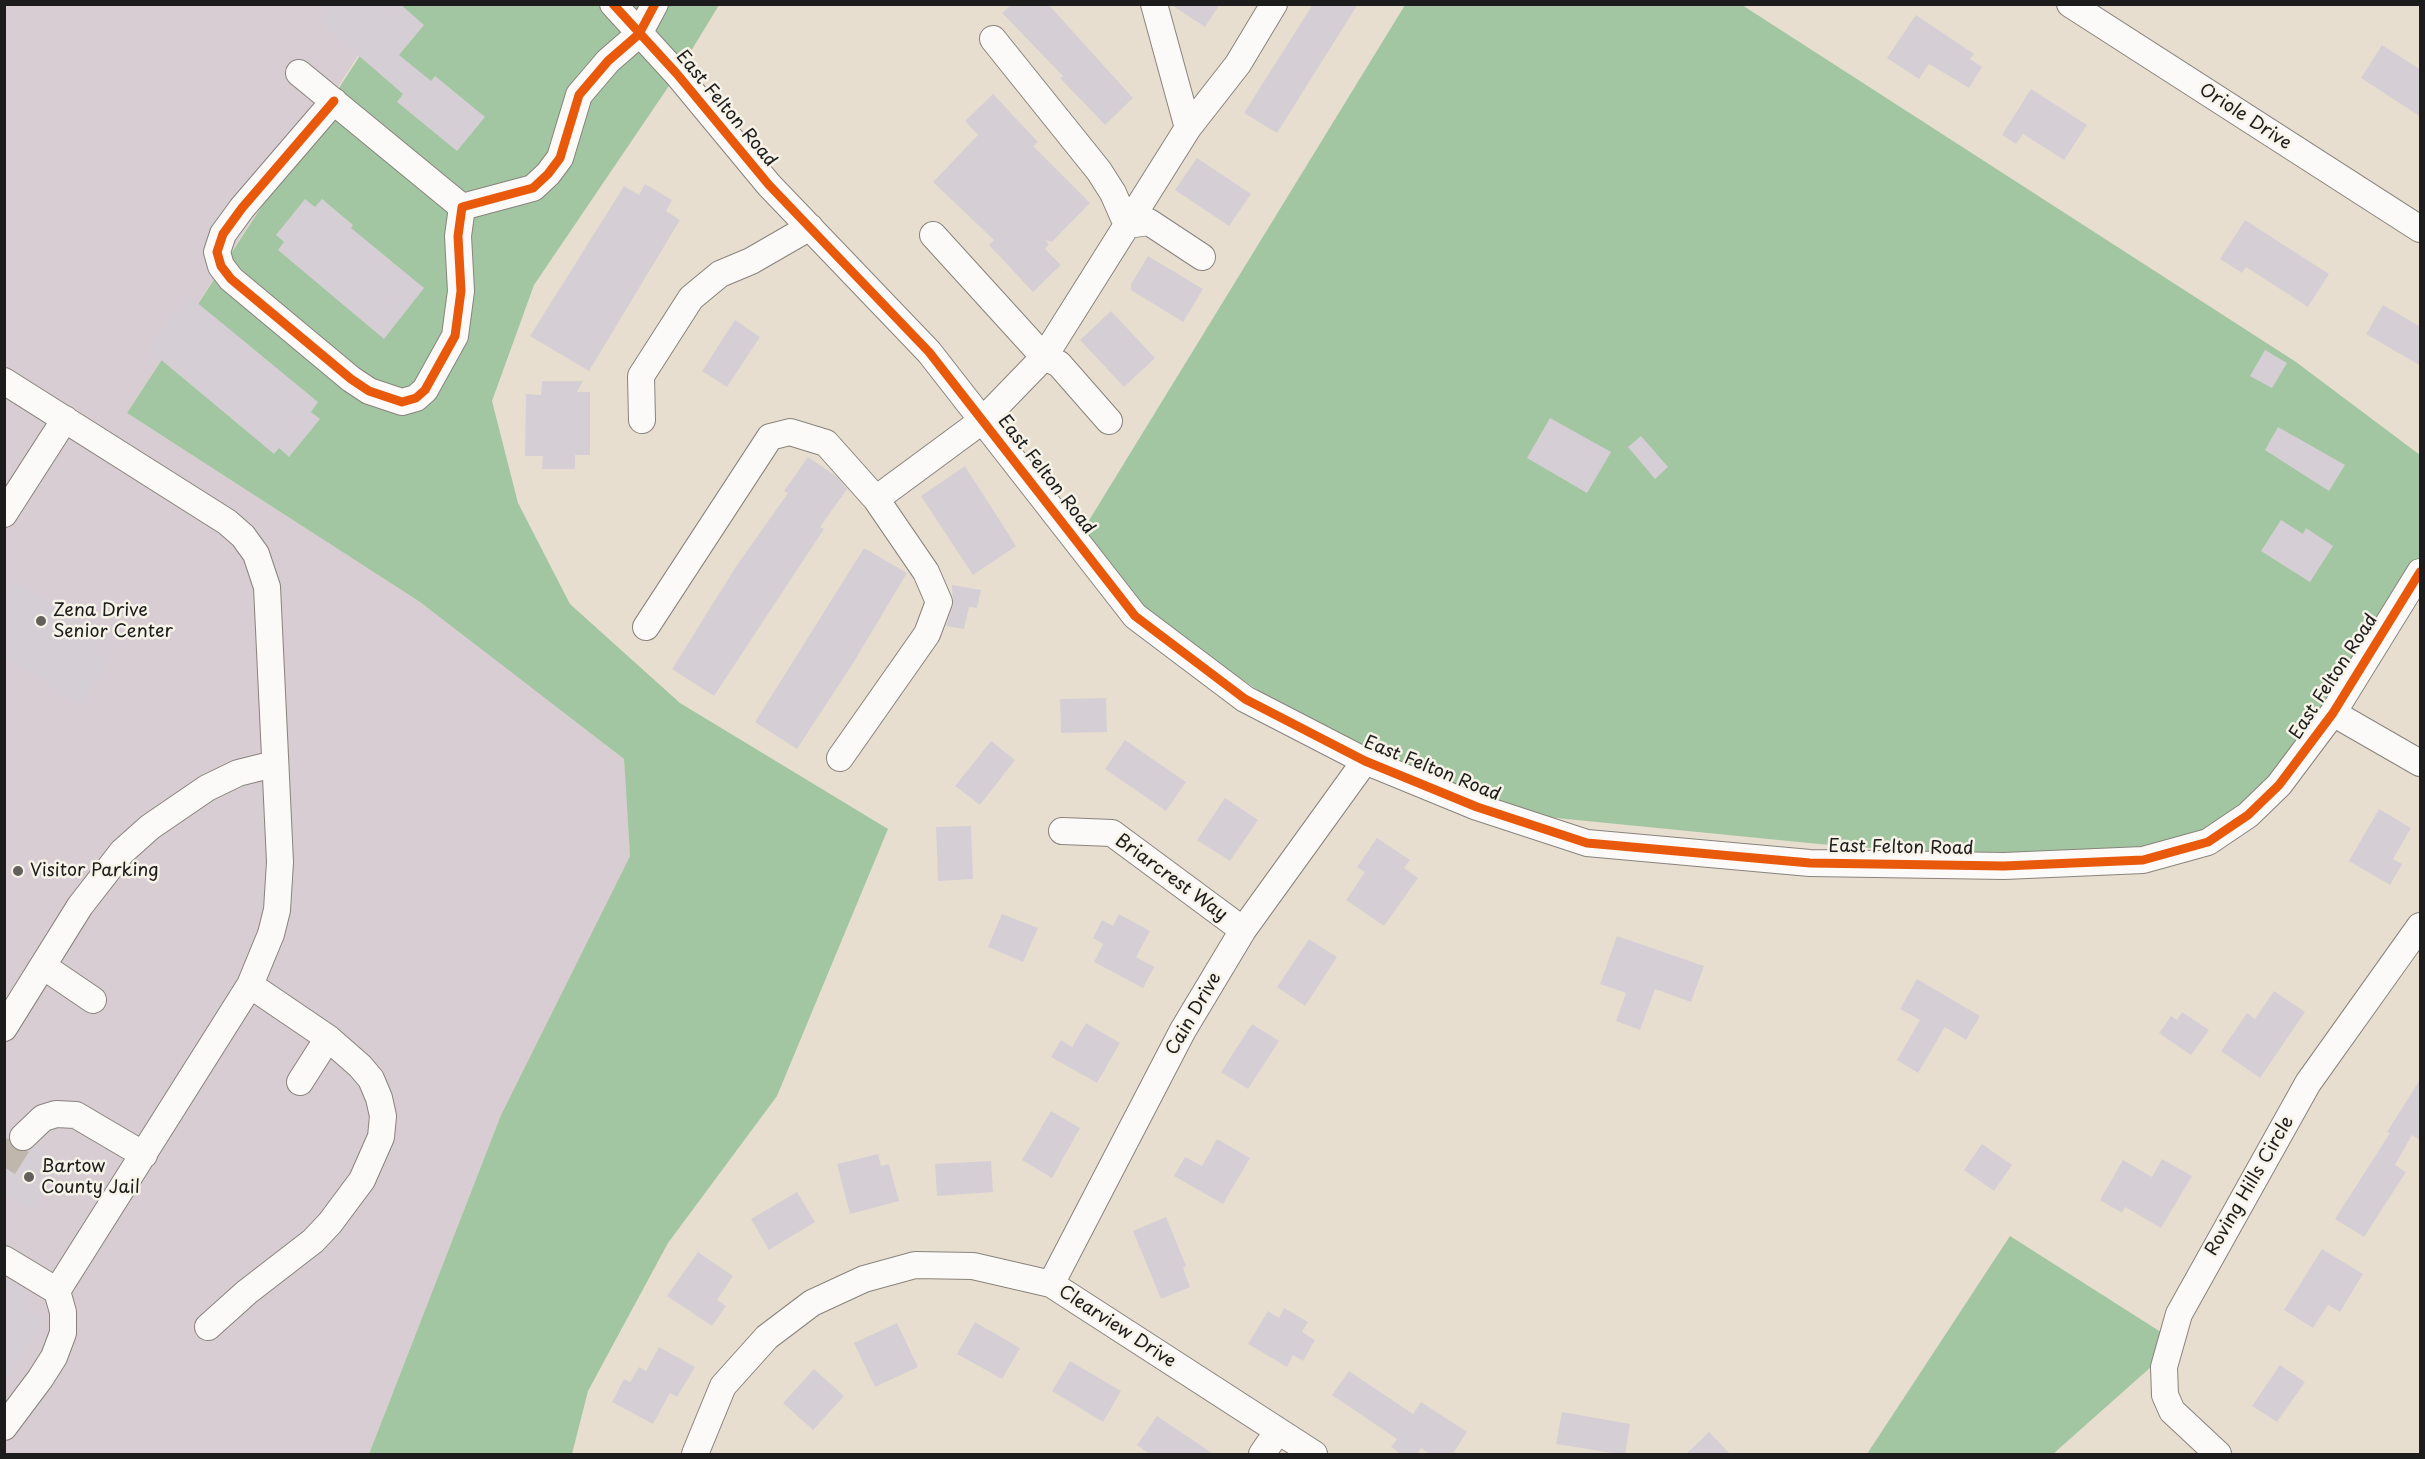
<!DOCTYPE html>
<style>
body{margin:0}
#map{position:relative;width:2425px;height:1459px;overflow:hidden;background:#e8ded0;font-family:"Playpen Sans",sans-serif}
canvas{display:block}
.frame{position:absolute;inset:0;border:6px solid #1c1c1c;pointer-events:none}
</style>
<div id="map">
<canvas width="2425" height="1459"></canvas>
<div class="frame"></div>
</div>
<script>
const g = document.querySelector('canvas').getContext('2d');
g.lineJoin = 'round';
function paint(path, color) { g.fillStyle = color; g.fill(path, 'evenodd'); }
const poly = rows => new Path2D(rows.map(r => 'M' + r).join(''));
function strokePath(path, color, width, dash) { g.strokeStyle = color; g.lineWidth = width; g.lineCap = dash ? 'butt' : 'round'; g.setLineDash(dash || []); g.stroke(path); }
function write(font, color, halo, rows, align = 'center') {
  g.font = font + ' "Playpen Sans",sans-serif'; g.lineWidth = 5; g.setLineDash([]); g.textBaseline = 'middle'; g.strokeStyle = halo; g.fillStyle = color; for (const [text, x, y, turn = 0] of rows) {
    g.save(); g.translate(x, y); g.rotate((+turn || 0) * Math.PI / 180); g.textAlign = isNaN(turn) ? turn : align; if (halo) g.strokeText(text, 0, 0); g.fillText(text, 0, 0); g.restore();
  }
}
const industrial = poly([
 [5,5,391,5,127,413,420,602,624,759,630,856,501,1115,369,1454,5,1454]
]);
const forest = poly([
 [393,5,719,5,677,74,534,285,492,401,518,503,570,604,680,703,888,829,777,1096,668,1243,588,1391,572,1454,369,1454,501,1115,630,856,624,759,420,602,127,413],
 [1405,5,1742,5,2296,362,2420,455,2420,572,2333,713,2229,826,2171,852,2061,862,1819,844,1516,814,1365,761,1148,617,1077,540],
 [2010,1236,2178,1343,2053,1454,1867,1454]
]);
const building = poly([
 [315,4,400,4,424,25,399,55,431,81,435,76,485,117,457,151,397,102,403,94,320,22,326,14],
 [1012,4,1048,4,1133,98,1105,125,1060,78,1063,76,1002,13],
 [1170,4,1220,4,1205,27],
 [1313,4,1358,4,1277,133,1244,113],
 [1916,15,1974,54,1970,59,1982,67,1969,88,1929,64,1919,79,1887,58],
 [2382,45,2421,70,2421,117,2361,78],
 [2031,89,2087,125,2064,160,2023,134,2016,144,2002,135],
 [993,94,1038,142,1033,146,1090,203,1052,242,1045,240,1049,244,1045,249,1061,265,1033,292,989,245,994,240,933,182,978,135,965,121],
 [1197,158,1251,194,1229,226,1175,190],
 [645,184,672,200,666,211,680,220,589,371,530,336,624,186,639,195],
 [305,199,315,207,322,199,353,225,351,228,424,288,384,339,278,250,284,242,276,235],
 [2245,220,2329,274,2308,307,2246,267,2242,273,2220,259],
 [1148,256,1203,289,1183,322,1131,290,1131,284],
 [189,296,318,402,311,412,320,419,289,457,279,448,274,454,147,348],
 [2383,305,2421,327,2421,366,2366,334],
 [1111,311,1155,358,1124,387,1080,340],
 [735,320,760,337,727,387,702,371],
 [2265,350,2287,363,2272,388,2250,376],
 [542,381,583,381,577,392,590,392,590,455,575,455,575,469,542,469,543,456,525,456,526,394,541,395],
 [1550,418,1611,452,1587,493,1527,458],
 [2278,427,2345,465,2329,491,2265,450],
 [1641,436,1668,467,1655,479,1628,447],
 [808,457,836,476,847,489,820,527,824,529,714,696,672,669,735,568,788,493,784,491],
 [965,466,1016,546,973,575,921,496],
 [2281,520,2303,534,2306,528,2333,546,2310,582,2261,551],
 [864,548,907,573,855,660,797,749,755,722],
 [15,581,117,646,80,704,4,656,4,597],
 [952,585,981,590,977,608,969,607,964,629,946,626,953,606],
 [1106,698,1107,732,1061,733,1060,699],
 [1125,740,1186,782,1166,811,1105,769],
 [991,741,1015,760,980,805,955,786],
 [1225,798,1258,820,1230,861,1197,840],
 [2379,809,2411,828,2393,859,2402,864,2390,885,2349,861],
 [971,826,973,879,938,881,936,827],
 [1377,838,1410,860,1404,868,1418,878,1384,926,1346,900,1365,872,1357,867],
 [1002,914,1038,928,1023,962,988,947],
 [1119,914,1150,931,1136,957,1154,967,1143,988,1094,962,1103,944,1093,938,1102,920,1113,926],
 [1617,936,1704,966,1691,1002,1655,989,1640,1030,1616,1021,1626,993,1600,984],
 [1309,939,1337,957,1305,1006,1277,987],
 [1917,979,1980,1016,1966,1040,1945,1027,1918,1073,1897,1060,1920,1020,1900,1009],
 [2274,991,2305,1012,2260,1078,2221,1051,2247,1013,2255,1019],
 [2182,1012,2209,1030,2191,1055,2159,1033,2171,1016,2177,1020],
 [1086,1023,1120,1043,1097,1083,1051,1057,1061,1040,1072,1047],
 [1252,1024,1279,1041,1248,1089,1221,1072],
 [2421,1078,2421,1141,2412,1135,2395,1165,2406,1172,2364,1237,2335,1219,2390,1133,2387,1132],
 [1051,1111,1080,1128,1052,1178,1022,1160],
 [4,1125,11,1129,8,1140,13,1148,26,1152,36,1145,62,1162,33,1209,4,1192],
 [1217,1139,1250,1158,1223,1204,1174,1176,1185,1157,1202,1166],
 [1982,1144,2012,1165,1994,1191,1964,1170],
 [878,1154,881,1166,889,1164,899,1201,850,1214,837,1164],
 [2162,1159,2192,1176,2161,1228,2125,1207,2122,1213,2100,1200,2123,1160,2152,1177],
 [991,1161,993,1192,937,1196,935,1164],
 [797,1192,815,1222,769,1250,751,1219],
 [1166,1217,1186,1266,1183,1268,1190,1287,1161,1299,1133,1231],
 [2322,1249,2363,1274,2340,1312,2328,1305,2313,1328,2284,1310],
 [698,1252,733,1276,717,1300,726,1306,712,1326,667,1296],
 [4,1277,26,1290,28,1312,43,1320,4,1385],
 [1284,1308,1308,1322,1302,1332,1315,1340,1303,1361,1293,1355,1287,1367,1248,1344,1268,1311,1279,1318],
 [975,1322,1020,1348,1002,1379,957,1354],
 [897,1323,918,1367,875,1387,854,1343],
 [659,1347,695,1367,677,1397,670,1393,653,1424,612,1402,624,1379,630,1382,639,1367,646,1371],
 [1070,1361,1121,1391,1103,1422,1052,1391],
 [2280,1365,2305,1382,2277,1422,2252,1406],
 [814,1369,844,1396,813,1430,783,1403],
 [1349,1371,1413,1414,1421,1402,1467,1432,1452,1455,1431,1455,1421,1448,1417,1455,1402,1455,1391,1447,1397,1439,1332,1395],
 [1562,1412,1630,1424,1625,1455,1556,1444],
 [1157,1416,1215,1455,1151,1455,1137,1445],
 [1709,1432,1731,1455,1685,1455]
]);
const minorTunnel = poly([
 [4,1167,23,1137]
]);
const minor = poly([
 [613,4,677,74,769,185,929,352,1135,616,1245,699,1365,761,1477,807,1587,843,1810,863,2004,866,2143,860,2208,842,2248,815,2279,785,2333,713,2420,572],
 [1154,4,1188,128],
 [2070,4,2420,229],
 [993,39,1099,171,1113,193,1127,225,1149,222,1202,257],
 [299,73,462,207],
 [334,101,242,208,223,234,217,252,221,266,231,279,351,379,369,391,402,402,416,398,425,390,455,336,461,291,458,236,462,207,533,188,548,174,560,158,579,95,608,61,639,34,655,4],
 [933,235,1044,357,1059,364,1109,421],
 [4,381,227,522,243,536,256,554,267,587,280,862,277,910,271,934,250,985,57,1291],
 [642,420,641,376,691,298,720,274,751,261,810,227],
 [4,514,65,419],
 [646,627,770,437,790,432,826,443,876,499,983,420,1044,357,1188,128,1238,64,1274,4],
 [2333,713,2420,763],
 [840,758,927,634,939,602,926,572,876,499],
 [1062,831,1112,833,1243,930],
 [43,966,93,1000],
 [4,1028,80,906,122,852,150,827,207,788,238,773,274,764],
 [300,1082,328,1038],
 [23,1137,43,1118,56,1114,76,1115,144,1155],
 [4,1259,57,1291,63,1312,63,1333,54,1357,40,1379,4,1427],
 [1051,1284,1183,1030,1243,930,1365,761],
 [208,1327,247,1292,313,1241,330,1223,362,1180,381,1137,383,1116,379,1098,371,1079,360,1066,328,1038,250,985],
 [695,1454,723,1386,767,1337,812,1303,864,1279,915,1265,973,1266,1051,1284,1314,1454],
 [1262,1454,1278,1431],
 [2218,1454,2172,1411,2165,1395,2164,1367,2179,1314,2308,1083,2420,926]
]);
const cycleway = poly([
 [613,4,677,74,769,185,929,352,1135,616,1245,699,1365,761,1477,807,1587,843,1810,863,2004,866,2143,860,2208,842,2248,815,2279,785,2333,713,2420,572],
 [334,101,242,208,223,234,217,252,221,266,231,279,351,379,369,391,402,402,416,398,425,390,455,336,461,291,458,236,462,207,533,188,548,174,560,158,579,95,608,61,639,34,655,4]
]);
const markers = [
 [41,621,6,"#63605b"],
 [18,871,6,"#63605b"],
 [29,1177,6,"#63605b"]
];
const streetNames = [
 ["East Felton Road",726,109,50],
 ["Oriole Drive",2245,117,33],
 ["East Felton Road",1046,475,52],
 ["East Felton Road",2334,677,-57],
 ["East Felton Road",1432,769,22],
 ["East Felton Road",1901,848,1],
 ["Briarcrest Way",1171,878,36],
 ["Cain Drive",1194,1014,-60],
 ["Roving Hills Circle",2250,1186,-60],
 ["Clearview Drive",1117,1327,33]
];
const poiNames = [
 ["Zena Drive",53,611],
 ["Senior Center",53,632],
 ["Visitor Parking",30,871],
 ["Bartow",41,1167],
 ["County Jail",41,1188]
];
paint(industrial, '#d8cdd3');
paint(forest, '#a2c6a1');
paint(building, '#d5cfd5');
strokePath(minorTunnel, '#bfb7ac', 26, [26, 13]);
strokePath(minor, '#88837c', 28);
strokePath(minor, '#fcfaf8', 26);
strokePath(cycleway, '#e8590c', 9);
for (const [x, y, r, color] of markers) { const dot = new Path2D(); dot.arc(x, y, r, 0, 2 * Math.PI); g.fillStyle = color; g.fill(dot); strokePath(dot, '#f7f3e8', 2); }
write('18px', '#1c1c1c', '#f7f3e8', streetNames);
write('18px', '#1c1c1c', '#f7f3e8', poiNames, 'left');
</script>
